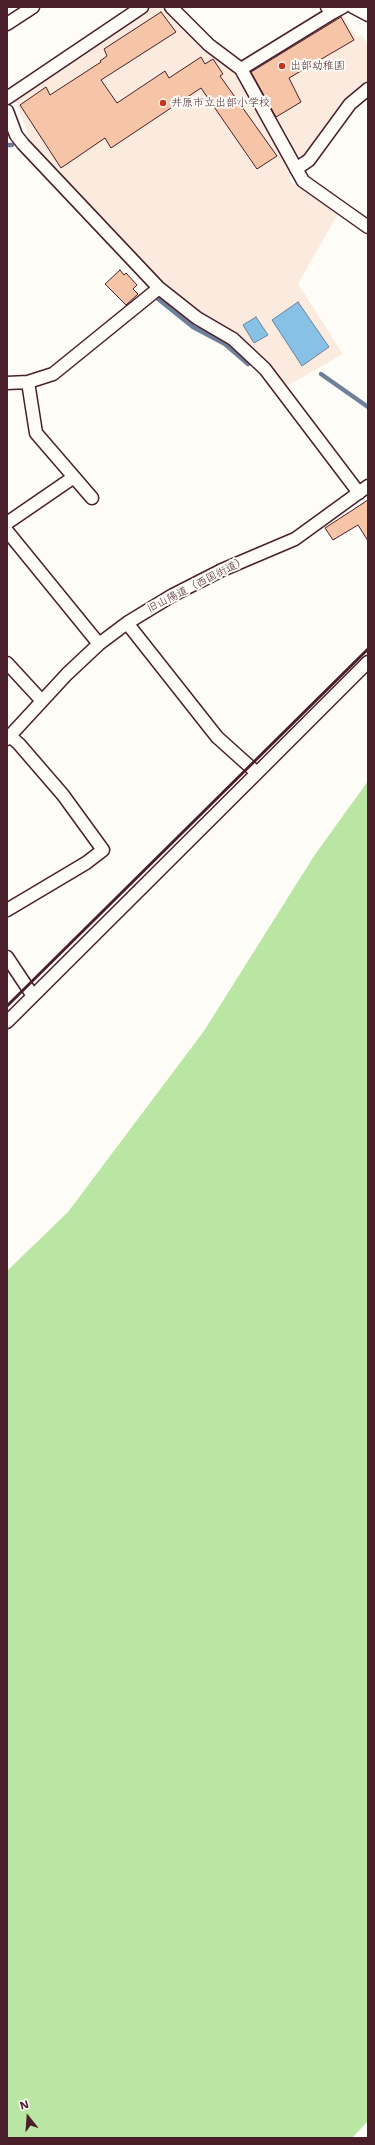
<!DOCTYPE html>
<meta charset="utf-8">
<style>
body{margin:0}
#map{position:relative;width:375px;height:2145px;overflow:hidden;background:#fdfcf7;font-family:"Shantell Sans",sans-serif}
canvas{display:block}
.frame{position:absolute;inset:0;border:8px solid #4a1f2b;pointer-events:none}
.north{position:absolute;left:8px;top:2097px;width:40px;height:40px;-webkit-text-stroke:3px #fdfcf7;paint-order:stroke;rotate:343deg;font-size:11px;font-weight:700;line-height:16px;text-align:center;color:#4a1f2b}
.north::after{content:'';display:block;margin:auto;width:14px;height:18px;background:#4a1f2b;clip-path:polygon(50% 0,100% 100%,50% 72%,0 100%)}
</style>
<div id="map">
<canvas width="375" height="2145"></canvas>
<div class="frame"></div>
<div class="north">N</div>
</div>
<script>
const g = document.querySelector('canvas').getContext('2d');
g.lineJoin = 'round';
function paint(path, color) { g.fillStyle = color; g.fill(path, 'evenodd'); }
const poly = rows => new Path2D(rows.map(r => 'M' + r).join(''));
function strokePath(path, color, width, dash) { g.strokeStyle = color; g.lineWidth = width; g.lineCap = dash ? 'butt' : 'round'; g.setLineDash(dash || []); g.stroke(path); }
function write(font, color, halo, rows, align = 'center') {
  g.font = font + ' "Shantell Sans","Klee One",sans-serif'; g.lineWidth = 4; g.setLineDash([]); g.textBaseline = 'middle'; g.strokeStyle = halo; g.fillStyle = color; for (const [text, x, y, turn = 0] of rows) {
    g.save(); g.translate(x, y); g.rotate((+turn || 0) * Math.PI / 180); g.textAlign = isNaN(turn) ? turn : align; if (halo) g.strokeText(text, 0, 0); g.fillText(text, 0, 0); g.restore();
  }
}
const built = poly([
 [151,7,166,7,239,70,290,165,290,181,339,212,298,284,343,354,287,386,252,347,228,328,195,308,161,282,32,143,14,99],
 [343,15,357,38,362,35,368,45,368,82,354,92,339,108,307,155,301,156,292,152,250,71]
]);
const green = poly([
 [368,781,368,2121,352,2138,7,2138,7,1271,68,1212,204,1031,314,856]
]);
const water = poly([
 [298,302,329,347,302,366,272,320,298,302],
 [256,317,268,335,254,343,243,325,256,317]
]);
const stream = poly([
 [7,145,12,145],
 [157,298,193,327,225,344,248,364],
 [321,374,368,407]
]);
const building = poly([
 [161,12,176,32,101,80,117,103,165,71,169,78,201,57,205,64,213,59,223,74,220,76,277,156,257,169,201,88,111,148,105,138,61,168,20,105,46,87,50,95,101,62,100,61,107,56,104,49,161,12],
 [341,17,354,40,289,78,301,102,276,117,251,72,341,17],
 [120,270,124,275,126,273,137,285,133,289,138,294,126,305,105,284,120,270],
 [368,500,368,541,358,525,333,540,325,528,368,500]
]);
const minor = poly([
 [171,7,209,45,241,69,303,181,368,227],
 [327,7,332,13,343,7],
 [353,7,368,15],
 [7,24,33,7],
 [241,69,332,13],
 [7,98,142,7],
 [7,111,16,135,23,144,159,288,197,318,233,339,265,369,359,493],
 [296,169,309,160,350,104,368,89],
 [28,382,36,433,92,498],
 [7,383,28,382,53,374,159,288],
 [7,523,74,477],
 [7,531,99,644],
 [7,663,42,701],
 [7,739,67,674,99,644,127,623,173,595,222,570,295,539,368,486],
 [257,773,368,662],
 [7,910,86,863,103,850,63,795,19,744,10,736],
 [7,957,33,996],
 [7,1022,257,773,217,737,127,623]
]);
const rail = poly([
 [7,1006,368,649]
]);
const markers = [
 [282,66,4,"#c8321e"],
 [163,103,4,"#c8321e"]
];
const poiNames = [
 ["出部幼稚園",290,66],
 ["井原市立出部小学校",171,103]
];
const streetNames = [
 ["旧山陽道（西国街道）",197,585,-27]
];
paint(built, '#fbebdf');
paint(green, '#bae6a3');
paint(water, '#87c1e6');
strokePath(water, '#6f809b', 1);
strokePath(stream, '#6f809b', 4.5);
paint(building, '#f6c4a7');
strokePath(building, '#4a1f2b', 1);
strokePath(minor, '#4a1f2b', 15);
strokePath(minor, '#fdfcf7', 12);
strokePath(rail, '#4a1f2b', 3);
for (const [x, y, r, color] of markers) { const dot = new Path2D(); dot.arc(x, y, r, 0, 2 * Math.PI); g.fillStyle = color; g.fill(dot); strokePath(dot, '#fdfcf7', 1.5); }
write('11px', '#4a1f2b', '#fdfcf7', poiNames, 'left');
write('11px', '#4a1f2b', '#fdfcf7', streetNames);
</script>
